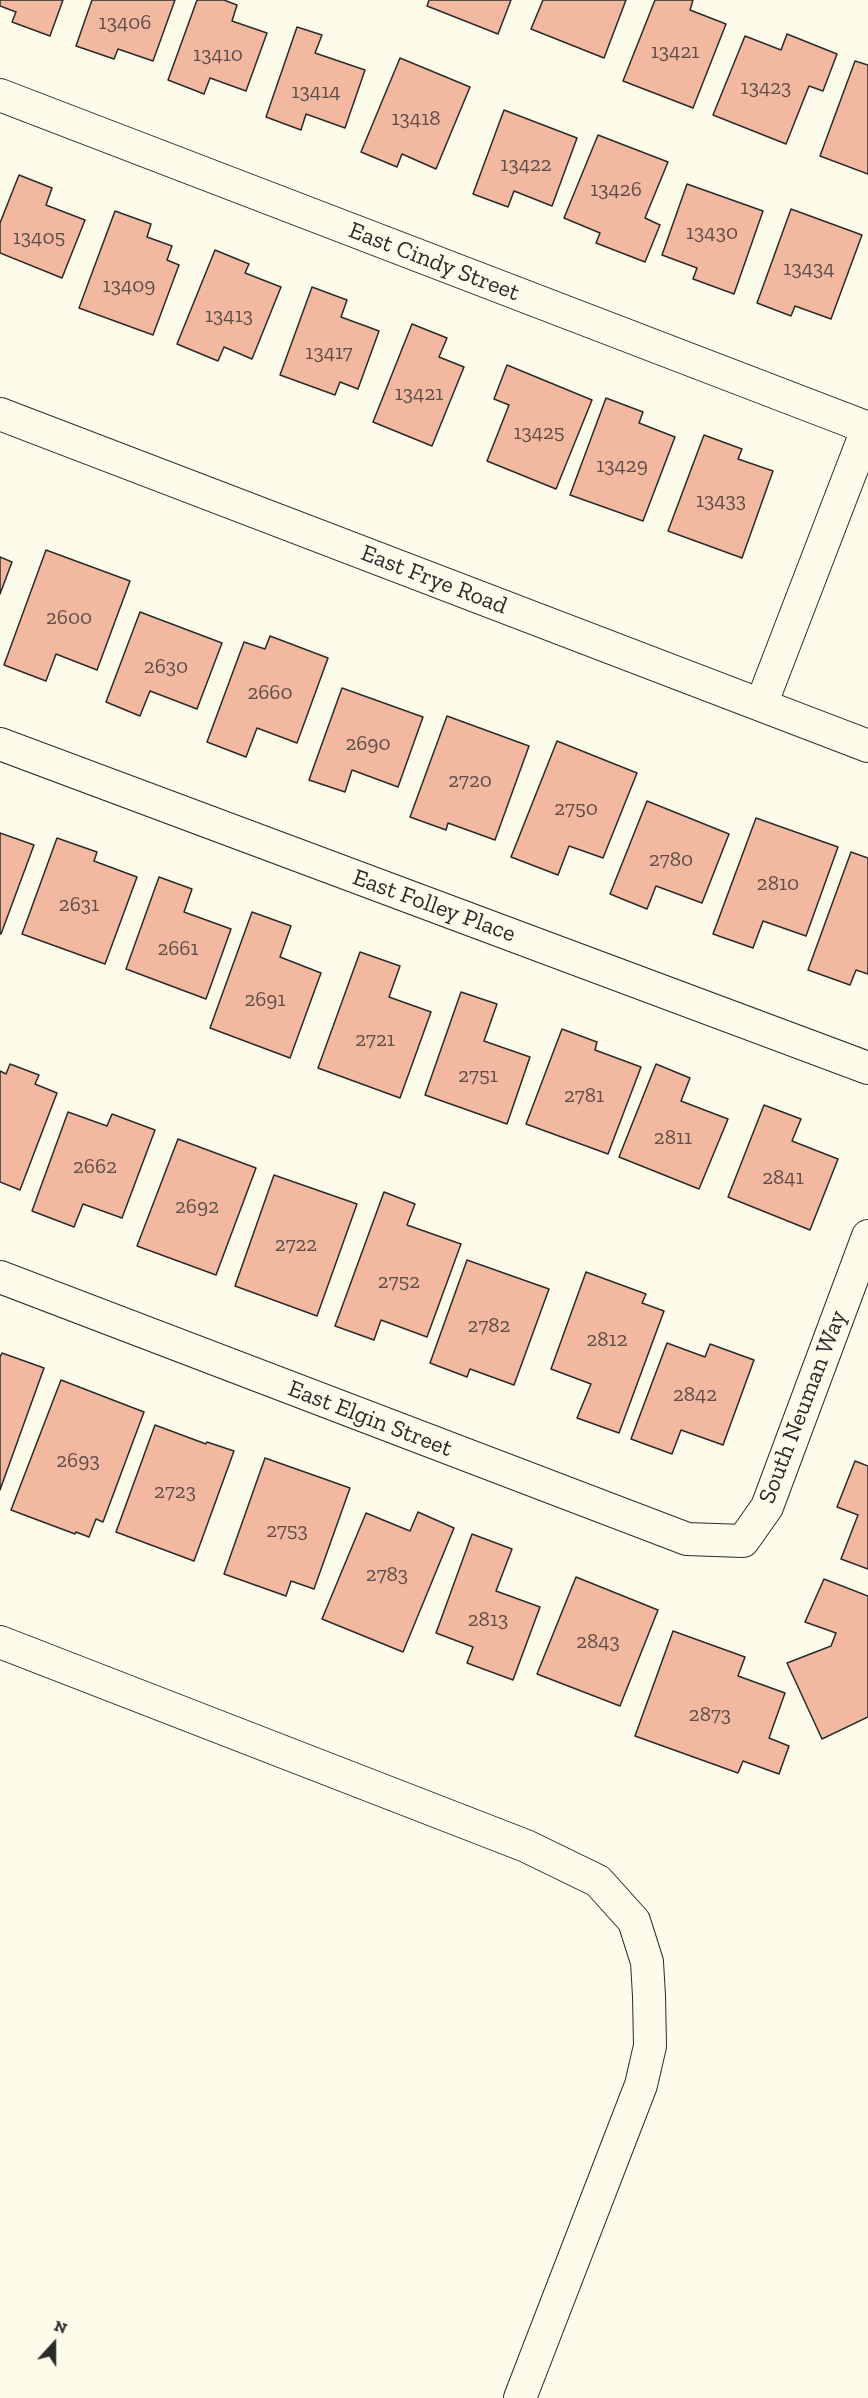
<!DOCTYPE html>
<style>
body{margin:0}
#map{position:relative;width:868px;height:2398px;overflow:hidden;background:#fdfbea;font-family:"Zilla Slab",serif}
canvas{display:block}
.north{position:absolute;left:24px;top:2314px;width:60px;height:60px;-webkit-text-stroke:4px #fdfbea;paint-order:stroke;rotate:21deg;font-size:16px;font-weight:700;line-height:24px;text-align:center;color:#2b2b2b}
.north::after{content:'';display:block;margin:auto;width:21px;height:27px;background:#2b2b2b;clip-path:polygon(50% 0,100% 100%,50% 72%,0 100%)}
</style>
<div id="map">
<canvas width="868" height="2398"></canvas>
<div class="north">N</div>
</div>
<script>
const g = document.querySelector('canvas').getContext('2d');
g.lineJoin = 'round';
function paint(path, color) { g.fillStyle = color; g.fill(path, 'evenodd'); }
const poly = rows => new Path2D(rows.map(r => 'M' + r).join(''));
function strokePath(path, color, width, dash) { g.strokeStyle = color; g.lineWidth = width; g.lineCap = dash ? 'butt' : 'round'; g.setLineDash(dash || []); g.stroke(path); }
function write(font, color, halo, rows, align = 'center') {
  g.font = font + ' "Zilla Slab",serif'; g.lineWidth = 4.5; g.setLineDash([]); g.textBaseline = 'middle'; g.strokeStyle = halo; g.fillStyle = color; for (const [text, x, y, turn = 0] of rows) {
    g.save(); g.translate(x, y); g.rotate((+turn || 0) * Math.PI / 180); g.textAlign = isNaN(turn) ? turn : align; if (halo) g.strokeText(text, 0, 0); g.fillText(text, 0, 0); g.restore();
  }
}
const building = poly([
 [0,0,63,0,50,36,12,22,16,12,0,6,0,0],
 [92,0,175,0,153,61,118,49,114,59,76,46,92,0],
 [197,0,224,0,237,5,232,21,267,33,246,91,210,78,204,94,168,80,197,0],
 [429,0,511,0,498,34,427,6,429,0],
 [543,0,626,0,604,58,531,29,543,0],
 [655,0,693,0,690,10,726,24,693,108,623,81,655,0],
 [297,27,322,35,315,53,365,70,345,128,306,114,301,130,266,117,297,27],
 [787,34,837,54,823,91,809,86,786,144,713,115,745,36,781,50,787,34],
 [400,58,470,87,436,169,402,154,397,167,361,152,400,58],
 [855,61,868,65,868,174,820,156,855,61],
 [504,110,577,138,552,206,514,191,508,207,473,194,504,110],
 [598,135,668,162,645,218,660,225,645,262,596,243,600,233,564,218,598,135],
 [19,175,52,188,46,205,85,220,62,278,0,253,0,223,19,175],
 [687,184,763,211,734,294,693,279,697,268,662,255,687,184],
 [791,209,862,235,831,319,795,306,791,316,757,303,791,209],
 [115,211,151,224,147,237,172,246,167,260,179,265,153,335,79,308,115,211],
 [215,250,249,264,245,273,281,287,252,359,224,347,218,361,177,344,215,250],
 [312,287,347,300,341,317,379,331,358,389,340,382,335,395,280,375,312,287],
 [412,324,447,338,439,357,464,367,432,446,373,422,412,324],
 [507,365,592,400,556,489,487,461,509,405,494,399,507,365],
 [606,398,643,412,639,423,675,437,643,521,570,495,606,398],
 [704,435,742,449,738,459,773,471,742,558,668,531,704,435],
 [46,550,130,581,97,670,56,654,46,681,4,665,46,550],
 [0,557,12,562,0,594,0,557],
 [140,612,222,643,197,709,150,691,140,716,106,702,140,612],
 [270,636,328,658,297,743,257,728,246,757,207,742,244,642,265,649,270,636],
 [342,688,423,717,398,787,352,770,345,792,309,780,342,688],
 [447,716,529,746,495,840,448,823,446,830,410,817,447,716],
 [557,741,637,773,603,858,569,846,558,875,511,857,557,741],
 [647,801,729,834,702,903,656,886,647,909,610,894,647,801],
 [756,818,838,847,806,936,763,921,753,948,713,934,756,818],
 [0,833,34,845,1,934,0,934,0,833],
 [57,838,97,852,94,861,137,877,105,964,22,934,57,838],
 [851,852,868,858,868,974,856,970,850,985,808,970,851,852],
 [159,877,192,889,184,912,231,929,206,999,126,969,159,877],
 [252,912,291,926,280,957,321,973,290,1058,210,1028,252,912],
 [360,952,400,966,389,997,431,1012,400,1098,318,1068,360,952],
 [461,992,497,1004,484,1041,530,1057,507,1124,425,1095,461,992],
 [562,1029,597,1042,595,1050,641,1067,608,1154,526,1124,562,1029],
 [10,1064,39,1075,35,1084,57,1093,20,1190,0,1182,0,1071,6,1074,10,1064],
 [656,1064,690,1078,681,1101,728,1119,699,1189,619,1157,656,1064],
 [764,1105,801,1119,792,1141,838,1159,810,1230,728,1197,764,1105],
 [68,1112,107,1126,112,1114,155,1130,122,1218,83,1204,74,1227,32,1211,68,1112],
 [178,1139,256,1168,216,1275,137,1246,178,1139],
 [274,1175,357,1204,317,1316,235,1286,274,1175],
 [384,1192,415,1204,407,1225,461,1244,427,1337,381,1320,374,1340,335,1326,384,1192],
 [467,1260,549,1289,514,1385,470,1369,467,1377,430,1363,467,1260],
 [586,1272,646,1294,642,1303,664,1311,619,1433,577,1418,591,1384,551,1369,586,1272],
 [667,1343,705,1357,710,1344,754,1360,723,1445,681,1430,672,1454,631,1439,667,1343],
 [2,1353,44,1368,0,1490,0,1357,2,1353],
 [61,1380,144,1412,103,1522,96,1519,89,1537,76,1532,75,1534,11,1510,61,1380],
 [155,1425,206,1444,207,1442,234,1451,194,1561,116,1532,155,1425],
 [265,1458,350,1488,314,1589,291,1581,286,1596,224,1574,265,1458],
 [855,1461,868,1466,868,1569,841,1559,858,1515,837,1507,855,1461],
 [418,1512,454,1528,403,1652,322,1619,366,1513,410,1531,418,1512],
 [472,1534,512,1549,496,1591,540,1607,513,1680,467,1663,473,1647,436,1633,472,1534],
 [576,1577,658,1610,620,1706,537,1674,576,1577],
 [824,1579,868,1596,868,1717,822,1739,787,1663,831,1646,836,1633,805,1622,824,1579],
 [673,1631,745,1657,738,1676,785,1693,769,1738,789,1746,779,1774,743,1761,738,1773,635,1736,673,1631]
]);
const street = poly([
 [0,95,868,428],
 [0,414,868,746],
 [761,705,868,427],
 [0,744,868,1068],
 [0,1277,687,1539,743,1541,767,1507,868,1236],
 [0,1642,526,1846,598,1881,634,1921,647,1962,649,1996,650,2046,641,2085,520,2398]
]);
const numberNames = [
 ["13406",125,23],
 ["13421",675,52],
 ["13410",218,55],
 ["13423",766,88],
 ["13414",316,92],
 ["13418",416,119],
 ["13422",526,165],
 ["13426",616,190],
 ["13430",712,233],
 ["13405",39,238],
 ["13434",809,269],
 ["13409",129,286],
 ["13413",229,316],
 ["13417",329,353],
 ["13421",419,394],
 ["13425",539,433],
 ["13429",622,466],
 ["13433",721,501],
 ["2600",69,618],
 ["2630",166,667],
 ["2660",270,693],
 ["2690",368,744],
 ["2720",470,781],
 ["2750",576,809],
 ["2780",671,860],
 ["2810",778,884],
 ["2631",79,905],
 ["2661",178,949],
 ["2691",265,1000],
 ["2721",375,1040],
 ["2751",478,1076],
 ["2781",584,1096],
 ["2811",673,1138],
 ["2662",95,1167],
 ["2841",783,1178],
 ["2692",197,1207],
 ["2722",296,1245],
 ["2752",399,1282],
 ["2782",489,1326],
 ["2812",607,1340],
 ["2842",695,1395],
 ["2693",78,1461],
 ["2723",175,1492],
 ["2753",287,1531],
 ["2783",387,1575],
 ["2813",488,1620],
 ["2843",598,1642],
 ["2873",710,1715]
];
const streetNames = [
 ["East Cindy Street",434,262,21],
 ["East Frye Road",434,580,21],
 ["East Folley Place",434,906,20],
 ["South Neuman Way",803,1407,-69],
 ["East Elgin Street",370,1419,21]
];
paint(building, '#f2b8a0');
strokePath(building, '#2b2b2b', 1.5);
strokePath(street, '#2b2b2b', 34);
strokePath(street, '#fdfbea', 32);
write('21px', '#5d4e48', null, numberNames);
write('24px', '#2b2b2b', '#fdfbea', streetNames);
</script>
